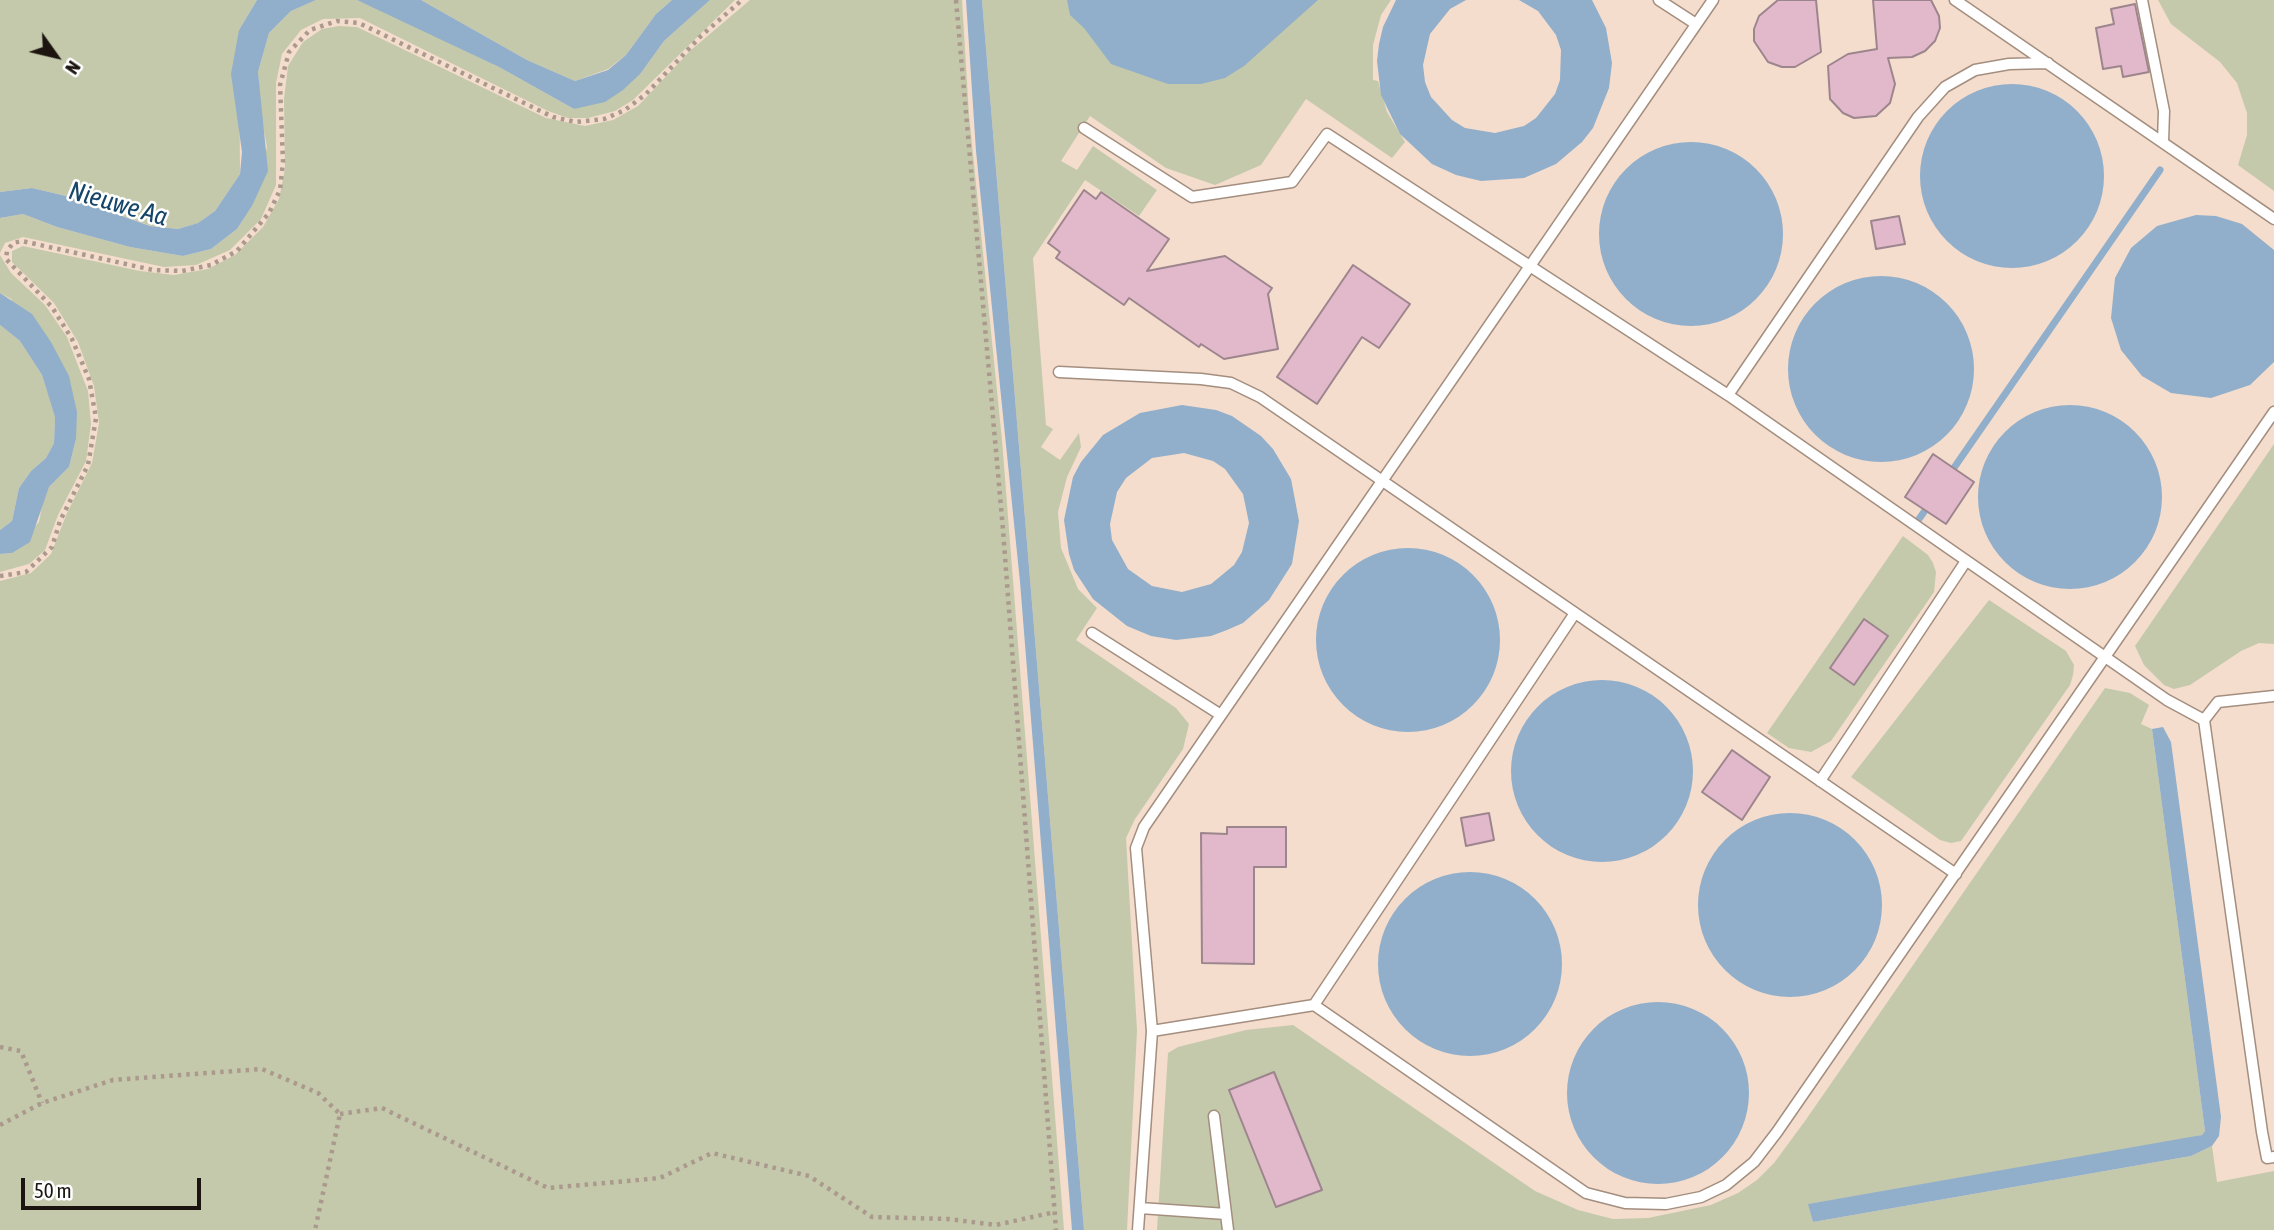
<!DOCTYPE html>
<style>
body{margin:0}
#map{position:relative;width:2274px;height:1230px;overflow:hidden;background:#f4ddcd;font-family:"Asap Condensed",sans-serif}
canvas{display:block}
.north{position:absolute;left:21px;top:21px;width:70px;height:70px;-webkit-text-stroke:5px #fff;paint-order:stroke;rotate:124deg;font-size:19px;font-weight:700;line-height:28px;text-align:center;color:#1c150f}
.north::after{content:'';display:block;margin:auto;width:24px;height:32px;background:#1c150f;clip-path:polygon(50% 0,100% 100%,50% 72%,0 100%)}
.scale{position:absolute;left:21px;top:1178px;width:180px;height:32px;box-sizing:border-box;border:4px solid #1c150f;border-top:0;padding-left:9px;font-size:21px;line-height:24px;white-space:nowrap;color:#1c150f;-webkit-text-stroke:5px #fff;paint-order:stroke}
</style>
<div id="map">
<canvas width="2274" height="1230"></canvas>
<div class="north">N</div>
<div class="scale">50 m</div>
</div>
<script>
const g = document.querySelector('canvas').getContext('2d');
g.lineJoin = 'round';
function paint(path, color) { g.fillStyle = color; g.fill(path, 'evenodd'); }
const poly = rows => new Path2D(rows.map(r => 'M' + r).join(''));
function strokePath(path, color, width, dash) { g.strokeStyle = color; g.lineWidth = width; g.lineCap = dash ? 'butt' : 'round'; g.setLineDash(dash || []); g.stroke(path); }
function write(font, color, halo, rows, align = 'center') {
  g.font = font + ' "Asap Condensed",sans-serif'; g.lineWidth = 5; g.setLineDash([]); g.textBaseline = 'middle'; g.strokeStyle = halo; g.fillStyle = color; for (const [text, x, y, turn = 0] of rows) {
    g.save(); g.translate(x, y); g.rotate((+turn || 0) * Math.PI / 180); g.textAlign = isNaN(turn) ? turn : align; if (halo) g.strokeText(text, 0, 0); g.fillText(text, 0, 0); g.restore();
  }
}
const green = poly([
 [0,0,257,0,239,30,240,174,215,211,198,223,178,229,151,226,66,196,32,188,0,192],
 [316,0,357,0,386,12,499,67,574,109,641,73,664,41,710,0,735,0,633,100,615,111,588,118,568,118,548,111,360,18,323,19,301,30,282,54,276,83,276,185,261,219,230,250,196,265,164,267,23,237,5,243,0,253,0,218,23,214,57,227,130,247,183,256,211,249,237,229,252,206,267,147,260,110,258,72,269,33,291,11],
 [421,0,672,0,656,14,626,55,608,69,575,81,527,60],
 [750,0,962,0,969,115,1002,440,1064,1230,0,1230,0,581,31,573,51,554,67,513,92,463,99,423,94,386,78,342,54,303,12,262,12,251,23,246,140,271,174,275,208,269,235,255,263,227,279,199,285,169,284,99,288,66,303,42,322,29,339,26,357,27,546,118,585,126,613,120,638,106,691,50],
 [982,0,1391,0,1381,15,1373,45,1373,80,1378,81,1387,112,1405,142,1392,158,1306,99,1261,165,1215,185,1166,168,1090,116,1061,161,1077,170,1093,146,1157,190,1139,216,1085,180,1033,258,1046,425,1053,429,1041,447,1060,460,1079,433,1081,447,1067,477,1058,512,1061,548,1078,589,1097,608,1076,640,1176,708,1189,724,1183,749,1135,819,1126,838,1137,1031,1127,1230,1084,1230],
 [2158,0,2274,0,2274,191,2238,165,2247,135,2247,113,2237,83,2220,62,2171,24],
 [0,255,11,273,45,305,67,337,88,391,91,424,86,461,58,515,45,550,29,564,0,572,0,554,12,553,39,522,43,501,49,487,69,467,76,439,11,299,0,293],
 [0,325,20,341,42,375,55,416,54,443,46,458,31,471,19,488,12,521,0,530],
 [2274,444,2274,644,2259,643,2241,651,2190,685,2174,689,2164,685,2144,665,2135,646],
 [1903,536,1928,555,1933,563,1936,572,1934,592,1831,741,1811,752,1789,748,1767,733],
 [1989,600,2066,651,2074,665,2073,675,2070,685,1961,841,1951,843,1940,840,1851,777],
 [2105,688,2130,693,2149,705,2141,724,2152,729,2205,1131,2202,1135,2178,1141,1809,1204,1813,1222,2191,1156,2212,1146,2217,1182,2274,1171,2274,1230,1157,1230,1168,1053,1178,1047,1246,1030,1293,1025,1535,1191,1578,1210,1613,1219,1648,1218,1711,1205,1738,1193,1757,1180,1774,1163,1805,1121]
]);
const water = poly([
 [257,0,316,0,291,11,269,33,258,72,268,171,252,206,237,229,211,249,183,256,130,247,57,227,23,214,0,218,0,192,32,188,66,196,150,226,178,229,198,223,215,211,240,174,242,152,231,74,239,30],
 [357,0,421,0,527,60,575,81,608,70,626,55,656,14,672,0,710,0,664,41,641,73,623,90,605,102,574,109,499,67],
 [966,0,982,0,1084,1230,1072,1230,1020,582,976,151],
 [1067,0,1318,0,1244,66,1225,78,1201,84,1168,84,1111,64,1084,28,1070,15],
 [1396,0,1466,0,1450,9,1430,34,1423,65,1425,82,1431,97,1452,120,1465,128,1495,133,1524,126,1536,118,1555,94,1560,80,1561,50,1556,35,1538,11,1519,0,1592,0,1606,28,1612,63,1609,88,1593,128,1582,142,1556,164,1524,178,1481,181,1456,175,1432,164,1400,134,1381,95,1377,61,1379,44,1383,27],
 '1920 176a92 92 0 1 1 184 0a92 92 0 1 1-184 0Z',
 '1599 234a92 92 0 1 1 184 0a92 92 0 1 1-184 0Z',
 [2196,215,2216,216,2242,224,2274,250,2274,362,2250,385,2211,398,2171,393,2142,376,2121,350,2111,318,2115,278,2131,248,2157,226],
 '1788 369a93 93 0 1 1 186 0a93 93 0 1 1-186 0Z',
 [0,293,32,314,51,342,69,376,77,412,76,439,69,467,49,487,30,542,12,553,0,554,0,530,12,521,19,488,31,471,46,458,54,443,55,417,42,375,20,341,0,325],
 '1978 497a92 92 0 1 1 184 0a92 92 0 1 1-184 0Z',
 [1182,405,1216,410,1232,416,1261,436,1273,449,1291,479,1299,521,1292,564,1269,600,1243,623,1227,630,1211,636,1176,640,1151,636,1127,626,1093,599,1074,570,1069,554,1064,520,1073,477,1081,462,1103,435,1140,413],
 [1184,453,1213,461,1225,469,1243,494,1249,523,1242,552,1234,565,1211,584,1182,592,1152,586,1128,569,1112,540,1110,524,1117,492,1126,478,1152,458],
 '1316 640a92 92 0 1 1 184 0a92 92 0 1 1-184 0Z',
 '1511 771a91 91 0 1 1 182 0a91 91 0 1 1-182 0Z',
 [2163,727,2171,742,2221,1117,2219,1136,2212,1146,2191,1156,1813,1222,1808,1204,2202,1135,2205,1131,2152,729],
 '1698 905a92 92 0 1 1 184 0a92 92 0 1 1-184 0Z',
 '1378 964a92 92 0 1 1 184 0a92 92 0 1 1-184 0Z',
 '1567 1093a91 91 0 1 1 182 0a91 91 0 1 1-182 0Z'
]);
const stream = poly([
 [1949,475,2160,170],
 [1919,519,1929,505]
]);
const building = poly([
 [1778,0,1816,0,1821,52,1795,67,1782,67,1768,62,1754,41,1754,29,1759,16,1778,0],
 [1873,0,1931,0,1939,16,1940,28,1935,41,1925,51,1912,57,1888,58,1895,84,1890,103,1876,116,1854,118,1843,113,1830,99,1828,66,1848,54,1877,49,1873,0],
 [2135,4,2149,72,2123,77,2121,66,2103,69,2096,28,2114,24,2111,9,2135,4],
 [1084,190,1096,199,1101,192,1169,239,1147,271,1225,256,1272,288,1268,294,1278,349,1224,359,1201,344,1199,347,1129,298,1124,305,1056,258,1060,252,1048,243,1084,190],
 [1899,216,1905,244,1876,249,1871,221,1899,216],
 [1353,265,1410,304,1379,348,1362,337,1317,404,1277,377,1353,265],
 [1933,454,1974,482,1946,524,1905,497,1933,454],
 [1864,619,1888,636,1854,685,1830,668,1864,619],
 [1732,750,1770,777,1742,820,1702,792,1732,750],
 [1489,813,1494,840,1466,846,1461,818,1489,813],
 [1227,827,1286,827,1286,867,1254,867,1254,964,1202,963,1201,833,1227,834,1227,827],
 [1274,1072,1322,1190,1276,1207,1229,1090,1274,1072]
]);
const path = poly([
 [956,0,1003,530,1056,1230],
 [0,576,26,572,52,547,60,521,88,465,96,418,89,379,72,339,52,307,6,259,7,251,13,243,22,241,153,270,182,271,211,265,237,251,269,213,280,190,283,162,280,85,289,52,310,30,337,21,359,23,553,117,576,122,604,119,625,110,646,94,701,36,742,0],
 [0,1047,21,1051,42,1103],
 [340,1114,382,1108,548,1188,660,1178,712,1153,809,1176,872,1217,948,1219,996,1225,1055,1212],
 [0,1125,42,1103,113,1080,262,1069,318,1093,340,1114,315,1230]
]);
const service = poly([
 [1659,0,1696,24],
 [1955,0,2274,219],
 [2142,0,2164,111,2163,142],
 [1084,128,1192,197,1292,182,1327,134,1728,395,2167,700,2204,720],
 [1059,372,1201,379,1231,383,1260,397,1956,874],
 [1728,395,1918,117,1945,87,1975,70,2009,64,2048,63],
 [1092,633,1221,715],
 [2274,696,2218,702,2204,720,2262,1132,2267,1158,2274,1157],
 [1820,781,1966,561],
 [1314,1005,1575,613],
 [1152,1031,1314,1005,1586,1193,1625,1203,1666,1204,1701,1197,1726,1185,1754,1162,1777,1132,2274,412],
 [1214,1116,1228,1230],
 [1140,1208,1226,1214],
 [1138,1230,1152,1031,1136,848,1144,827,1713,0]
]);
const waterNames = [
 ["Nieuwe Aa",118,204,16]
];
paint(green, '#c4c9ab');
paint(water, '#91afca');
strokePath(stream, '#91afca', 7);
paint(building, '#e2b9ca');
strokePath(building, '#9d858e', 2);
strokePath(service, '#a38e7f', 13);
strokePath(path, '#aa998c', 4.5, [3.5, 5]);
strokePath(service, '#fff', 10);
write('italic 26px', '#154569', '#fff', waterNames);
</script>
